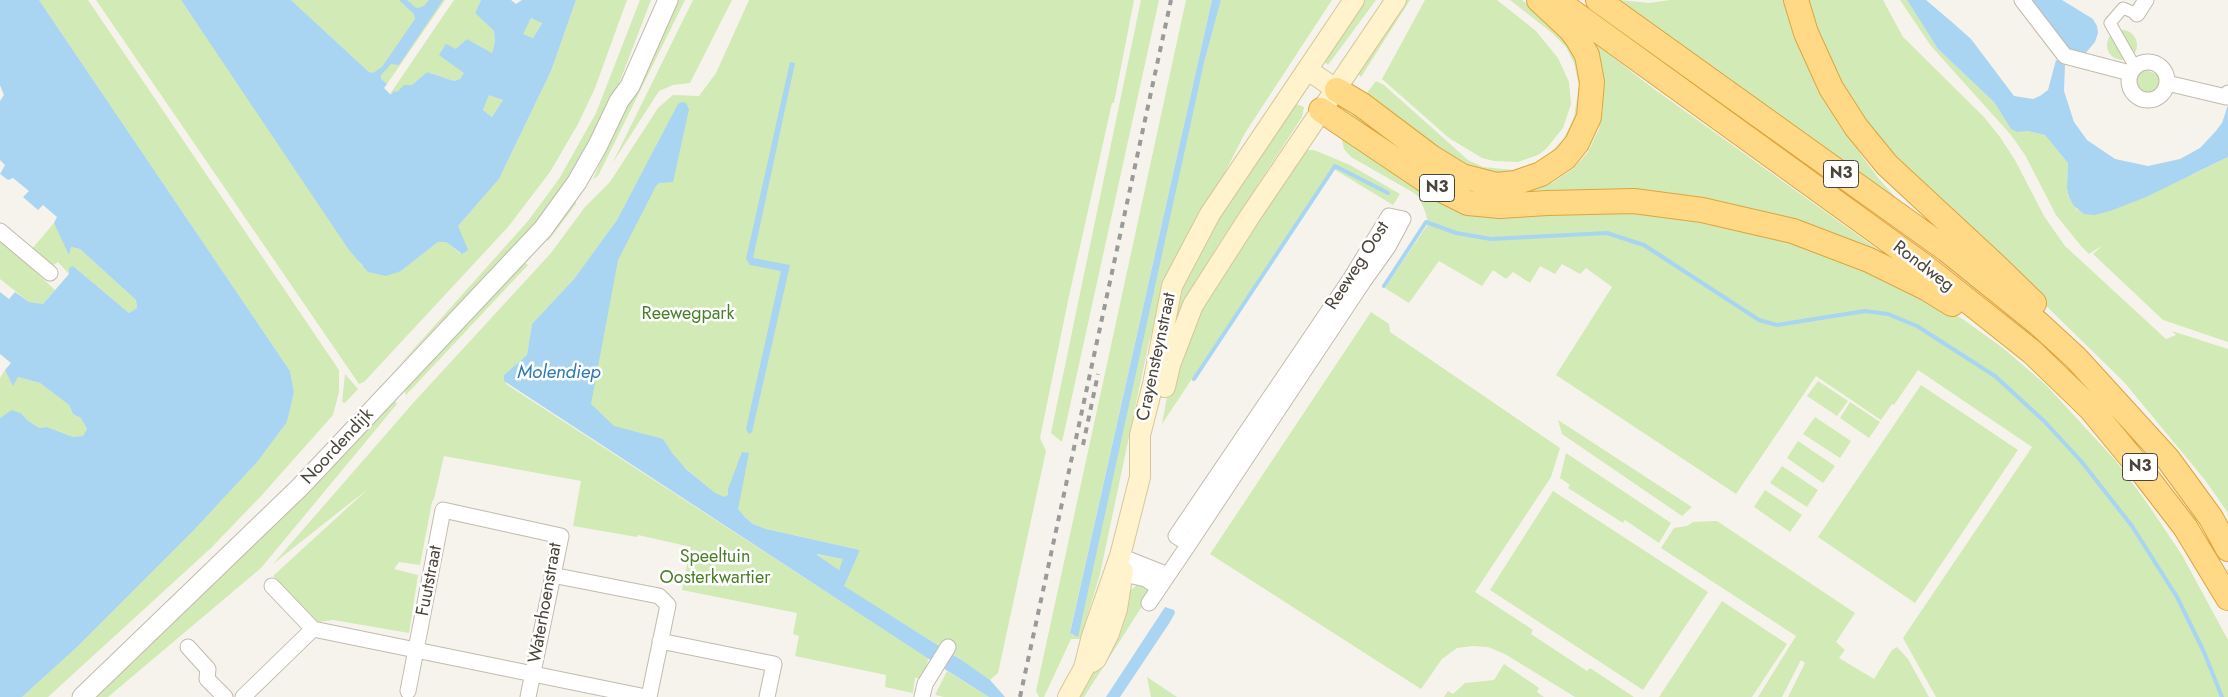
<!DOCTYPE html>
<style>
body{margin:0}
canvas{display:block;background:#f6f3ec}
</style>
<canvas width="2228" height="697"></canvas>
<script>
const g = document.querySelector('canvas').getContext('2d');
g.lineJoin = 'round';
function paint(path, color) { g.fillStyle = color; g.fill(path, 'evenodd'); }
const poly = rows => new Path2D(rows.map(r => 'M' + r).join(''));
function strokePath(path, color, width, dash) { g.strokeStyle = color; g.lineWidth = width; g.lineCap = dash ? 'butt' : 'round'; g.setLineDash(dash || []); g.stroke(path); }
function write(font, color, halo, rows, align = 'center') {
  g.font = font + ' Jost,sans-serif'; g.lineWidth = 5; g.setLineDash([]); g.textBaseline = 'middle'; g.strokeStyle = halo; g.fillStyle = color; for (const [text, x, y, turn = 0] of rows) {
    g.save(); g.translate(x, y); g.rotate((+turn || 0) * Math.PI / 180); g.textAlign = isNaN(turn) ? turn : align; if (halo) g.strokeText(text, 0, 0); g.fillText(text, 0, 0); g.restore();
  }
}
const green = poly([
 [39,0,88,0,339,370,339,392,333,415,262,495,211,548,48,697,22,697,76,648,195,529,258,461,287,422,294,392,290,371],
 [96,0,181,0,362,266,401,271,438,242,446,242,461,254,458,226,499,179,551,71,576,0,627,0,595,88,578,124,550,172,508,227,364,382,359,384],
 [291,0,445,0,387,84,369,72],
 [454,0,481,0,475,13,494,31,495,42,492,53,467,39,465,74,460,79,454,81,427,72,412,85,392,96,390,94],
 [640,0,651,0,615,94,566,185,540,221,489,279,483,278,393,372,528,221,559,179,596,113],
 [672,0,685,0,598,176,593,179],
 [693,0,732,0,690,83,673,85,659,91,612,164],
 [749,0,1134,0,1114,103,1112,103,1069,296,1040,438,1046,451,998,673,990,680,954,655,843,586,860,550,766,529,753,524,737,509,728,505,681,464,614,430,589,405,617,249,680,102,617,220,574,279,532,324,527,355,504,375,506,384,928,658,927,666,919,678,915,678,913,693,885,687,886,675,795,656,799,636,793,634,797,613,682,590,691,547,638,535,637,537,573,526,581,481,444,456,434,499,432,502,420,565,399,562,394,569,418,575,409,633,333,620,318,622,273,576,369,488,273,564,414,402,551,253,585,207,610,182,658,108,673,95,699,96,716,73],
 [1141,0,1159,0,1062,442,1051,433],
 [1186,0,1212,0,1070,632,1073,635,1204,63,1221,0,1332,0,1245,133,1164,292,1149,342,1100,574,1086,620,1080,639,1071,639,1044,697,1039,697,1036,691],
 [1365,0,1376,0,1328,65,1325,62],
 [1405,0,1410,0,1361,77,1356,71],
 [1425,0,1497,0,1536,31,1558,58,1569,82,1571,104,1563,128,1546,149,1538,155,1518,162,1494,161,1482,158,1449,138,1382,79],
 [1510,0,1522,0,1543,16,1578,53,1587,96,1561,152,1509,176,1482,173,1440,151,1366,94,1376,81,1384,85,1468,160,1483,167,1513,170,1534,163,1551,152,1564,138,1574,117,1579,86,1574,63,1566,47,1552,33],
 [1620,0,1649,3,1670,0,1786,0,1823,97,1840,126,1879,179,1907,210],
 [1801,0,1883,0,1903,37,1984,117,2000,137,2015,160,2044,216,2065,246,2166,339,2176,335,2172,331,2228,349,2228,513,2205,480,2124,382,1859,123],
 [1900,0,1907,0,1938,49,1994,102,2011,129,2017,132,2028,131,2045,135,2068,163,2067,188,2069,197,2077,210,2194,174,2228,157,2228,342,2163,320,2093,254,2103,245,2089,254,2081,246,2056,215,2025,155,2011,135,1931,46],
 [531,18,542,22,533,38,522,34],
 '2107 45a15 15 0 1 1 30 0a15 15 0 1 1-30 0Z',
 [1580,32,1650,86,1884,254,1858,250,1804,228,1465,195,1351,117,1355,112,1514,194,1552,183,1573,169,1588,152,1599,129,1603,109,1600,84],
 [2145,67,2146,70,2156,74,2159,72,2162,78,2160,89,2150,96,2139,93,2134,83,2137,72],
 [489,94,503,100,492,117,483,110],
 [1296,104,1304,107,1302,117,1215,250,1186,300,1156,387,1177,295,1206,235],
 [1340,131,1437,197,1666,216,1778,239,1866,270,1931,300,1964,320,2003,348,2046,385,2116,461,2147,503,2182,555,2228,640,2228,697,1936,697,1903,638,2032,447,1918,370,1894,405,1892,404,1881,420,1816,376,1736,494,1556,375,1612,287,1586,268,1580,274,1562,264,1555,274,1540,266,1530,283,1513,272,1506,279,1493,270,1482,286,1439,261,1409,303,1385,288,1428,224,1426,214,1419,197,1414,193,1351,157,1344,149],
 [1308,150,1314,150,1350,165,1400,194,1393,205,1332,168,1162,424,1167,397,1180,354,1200,310,1302,153],
 [575,199,576,204,548,241,546,238],
 [54,223,69,253,71,247,80,249,136,300,137,308,129,313,73,266,69,274,58,262,51,267,31,250],
 [0,238,55,290,43,304,29,302,0,279],
 [523,261,528,265,406,395,404,390],
 [1371,312,1389,324,1390,332,1560,448,1551,477,1475,592,1533,630,1531,634,1587,671,1590,668,1634,697,1575,697,1505,654,1488,647,1473,646,1457,648,1442,659,1421,689,1210,554],
 [5,370,13,385,18,377,40,383,69,405,73,414,81,418,87,429,83,436,73,437,47,427,39,428,27,420,22,414,3,416,0,418,0,378],
 [345,374,358,389,345,403,342,402],
 [1818,381,1848,401,1837,416,1807,396],
 [1921,385,2018,450,1915,603,1818,537],
 [393,398,397,404,261,568,108,697,88,697],
 [1850,402,1880,422,1869,438,1840,418],
 [1815,417,1851,441,1840,458,1803,434],
 [1558,420,1692,507,1682,516,1562,434],
 [1798,441,1835,466,1823,483,1787,458],
 [1566,453,1671,523,1659,543,1625,520,1623,523,1568,488,1570,485,1560,478],
 [1782,466,1818,490,1807,507,1770,483],
 [1765,490,1802,515,1790,532,1754,507],
 [1553,491,1708,592,1643,690,1490,590],
 [1717,521,1855,613,1836,642,1845,650,1839,658,1874,679,1892,650,1897,647,1908,659,1929,697,1788,697,1805,663,1801,660,1782,697,1758,697,1796,636,1661,548,1674,528,1687,526,1693,522],
 [815,554,844,559,839,570],
 [1139,583,1150,589,1148,597,1084,697,1079,697,1110,646,1124,612,1131,590],
 [1722,601,1787,644,1752,697,1659,697],
 [1504,664,1539,688,1537,692,1544,697,1444,697,1448,691,1453,694,1465,683,1494,680],
 [947,671,989,697,944,697,935,695],
 [1147,677,1177,697,1151,697]
]);
const water = poly([
 [0,0,39,0,290,371,294,392,287,422,258,461,195,529,76,648,22,697,0,697,0,418,12,410,22,414,27,420,39,428,47,427,73,437,83,436,87,429,81,418,73,414,69,405,40,383,18,377,13,386,5,370,11,363,0,354,0,292,9,299,15,292,29,302,43,304,69,274,69,268,73,266,129,313,137,308,136,300,80,249,71,247,69,255,54,223,57,217,43,205,38,210,23,197,29,191,13,178,8,180,0,174,5,165,0,160,0,101,4,95,0,85],
 [181,0,291,0,369,72,373,73,382,67,415,19,414,14,399,0,407,0,415,7,418,8,424,6,429,0,443,0,399,65,391,64,381,75,381,79,387,84,384,88,391,95,394,91,397,92,404,85,412,85,427,72,454,81,460,79,464,73,439,55,446,44,456,49,467,39,492,53,495,42,494,31,475,13,481,0,511,0,516,4,522,0,576,0,551,71,499,179,458,226,468,250,462,254,446,242,438,242,401,271,386,276,368,272,349,250],
 [531,18,542,23,533,38,523,34],
 [489,95,503,100,492,117,483,110],
 [1212,0,1221,0,1204,63,1078,637,1070,633],
 [1907,0,1926,0,1953,23,1971,39,2014,96,2033,99,2040,96,2048,90,2056,60,2065,64,2064,91,2074,122,2087,140,2115,159,2148,166,2180,159,2200,148,2215,132,2222,123,2228,105,2228,157,2146,197,2110,211,2095,215,2084,214,2074,206,2069,197,2067,188,2068,163,2045,135,2028,131,2017,132,2011,129,1994,102,1938,49],
 [2027,0,2062,0,2093,19,2097,26,2098,33,2095,42,2084,55,2071,52,2065,47],
 [790,62,795,63,753,258,790,265,752,432,749,434,746,429,781,271,750,265,746,259],
 [682,102,686,103,689,109,673,182,659,183,656,186,618,260,591,404,614,426,663,439,672,453,686,469,715,493,724,497,728,495,728,489,742,452,749,453,738,509,745,517,753,524,766,529,860,550,844,586,963,661,990,680,1005,697,989,697,935,663,504,381,504,375,527,355,532,324,574,279,617,220,678,104],
 [817,554,843,559,839,570,817,555],
 [1165,607,1174,610,1175,613,1170,622,1120,697,1106,697]
]);
const stream = poly([
 [1384,286,1426,222,1456,233,1491,239,1607,233,1644,245,1759,320,1777,325,1865,311,1888,314,1917,326,1995,376,2044,421,2081,461,2132,526,2177,597,2204,652,2222,697],
 [1194,379,1335,166,1388,193]
]);
const pedestrian = poly([
 [2135,67,2110,23,2123,8,2137,14]
]);
const minor = poly([
 [2022,0,2065,56,2130,73],
 [2137,14,2146,0],
 '2129 81a19 19 0 1 1 38 0a19 19 0 1 1-38 0Z',
 [2167,83,2226,97,2228,93],
 [0,231,50,273],
 [1120,556,1168,575],
 [1124,574,1146,579,1159,588],
 [552,575,659,596,668,605,649,697],
 [272,586,313,629,646,697],
 [1149,603,1189,544,1363,282,1388,247,1403,219,1389,216,1351,278,1176,536,1189,544],
 [660,641,774,664,767,697],
 [188,647,208,669,207,679,225,697],
 [408,691,443,510,561,536,528,697],
 [243,697,313,629],
 [922,697,925,684,948,647]
]);
const tertiary = poly([
 [82,697,300,487,543,229,577,182,598,145,619,101,630,86,668,0]
]);
const secondary = poly([
 [1308,70,1337,90],
 [1165,387,1170,365,1193,305,1250,216,1396,0],
 [1092,662,1096,659,1109,633,1117,609,1123,571],
 [1068,697,1084,668,1092,636,1120,556,1140,477,1140,435,1153,384,1172,286,1210,214,1354,0]
]);
const trunk = poly([
 [1556,0,1924,266,2032,352,2091,409,2138,466,2185,527,2228,598],
 [1598,0,1947,250,2039,324,2076,358,2168,459,2211,518,2228,549],
 [1796,0,1806,33,1831,88,1856,127,1887,165,1997,267,2034,303],
 [1337,90,1362,105,1431,157,1462,176,1497,185,1515,183,1541,174,1565,158,1577,143,1589,117,1592,82,1587,55,1577,38,1570,29,1539,0],
 [1321,110,1434,186,1468,203,1500,206,1547,203,1634,201,1702,210,1793,231,1869,260,1926,288,1952,304]
]);
const rail = poly([
 [1083,445,1098,374],
 [1020,697,1171,0]
]);
const shields = [
 [1841,174,35],
 [1437,188,35],
 [2140,467,35]
];
const shieldNames = [
 ["N3",1841,174],
 ["N3",1437,188],
 ["N3",2140,467]
];
const streetNames = [
 ["Reeweg Oost",1358,266,-57],
 ["Rondweg",1923,267,37],
 ["Crayensteynstraat",1157,357,-78],
 ["Noordendijk",338,447,-47],
 ["Fuutstraat",430,581,-79],
 ["Waterhoenstraat",546,603,-80]
];
const parkNames = [
 ["Reewegpark",688,315],
 ["Speeltuin",715,558],
 ["Oosterkwartier",715,579]
];
const waterNames = [
 ["Molendiep",559,373]
];
paint(green, '#d2eab5');
paint(water, '#a9d4f2');
strokePath(stream, '#a9d4f2', 4);
strokePath(pedestrian, '#c2bbae', 13);
strokePath(minor, '#c2bbae', 17);
strokePath(tertiary, '#c2bbae', 21);
strokePath(secondary, '#d6c79b', 22);
strokePath(trunk, '#e0a43c', 26);
strokePath(pedestrian, '#fff', 11);
strokePath(minor, '#fff', 15);
strokePath(tertiary, '#fff', 19);
strokePath(secondary, '#fff3cd', 20);
strokePath(trunk, '#ffd985', 24);
strokePath(rail, '#9a9a9a', 4, [6, 6]);
for (const [x, y, w] of shields) { const box = new Path2D(); box.roundRect(x - w / 2, y - 13.5, w, 27, 4); g.fillStyle = '#fff'; g.fill(box); strokePath(box, '#4b4439', 1); }
write('bold 16px', '#4b4439', null, shieldNames);
write('18px', '#4b4439', '#fff', streetNames);
write('18px', '#4a7f2a', '#fff', parkNames);
write('italic 19px', '#2e7ab2', '#fff', waterNames);
</script>
